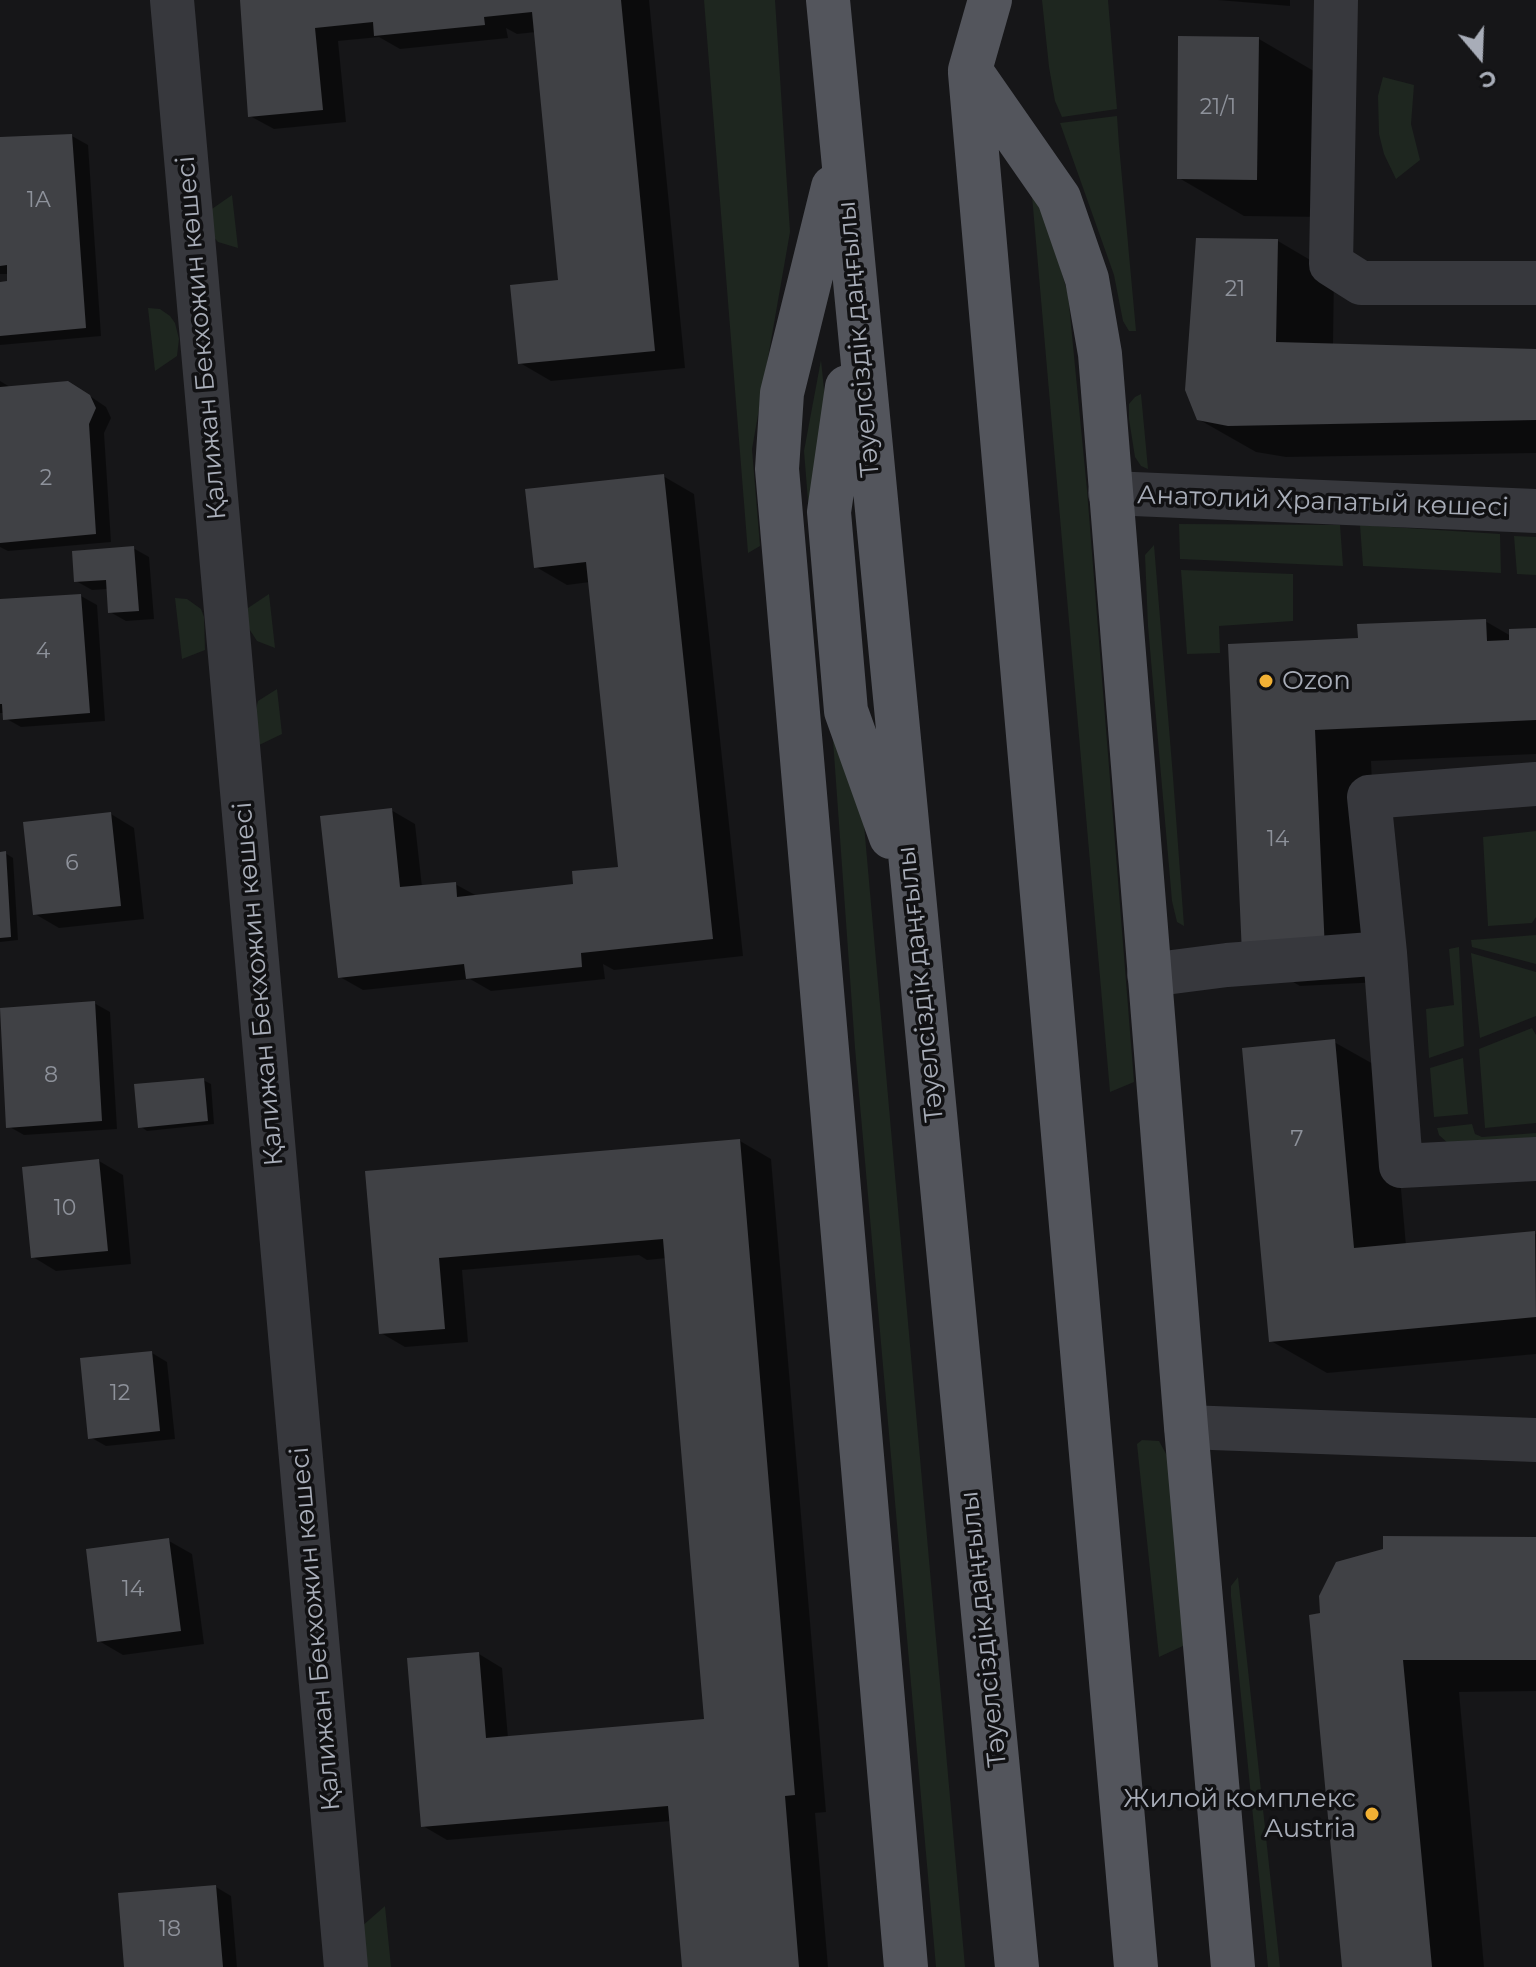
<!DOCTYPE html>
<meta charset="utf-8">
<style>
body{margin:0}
#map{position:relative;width:1536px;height:1967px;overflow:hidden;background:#161618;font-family:Montserrat,sans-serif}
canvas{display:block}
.north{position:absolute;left:1440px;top:16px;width:80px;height:80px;-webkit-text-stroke:6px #111113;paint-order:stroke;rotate:161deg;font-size:22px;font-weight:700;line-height:32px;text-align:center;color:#a8adb8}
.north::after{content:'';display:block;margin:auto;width:28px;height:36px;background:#a8adb8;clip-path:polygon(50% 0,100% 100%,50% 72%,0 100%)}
</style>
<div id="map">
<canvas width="1536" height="1967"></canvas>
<div class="north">С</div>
</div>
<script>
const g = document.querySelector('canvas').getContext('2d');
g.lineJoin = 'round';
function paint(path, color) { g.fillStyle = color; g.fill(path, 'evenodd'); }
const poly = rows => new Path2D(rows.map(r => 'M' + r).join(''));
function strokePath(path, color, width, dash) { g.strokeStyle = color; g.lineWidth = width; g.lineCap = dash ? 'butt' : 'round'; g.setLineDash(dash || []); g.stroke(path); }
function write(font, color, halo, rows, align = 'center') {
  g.font = font + ' Montserrat,sans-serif'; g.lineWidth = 7; g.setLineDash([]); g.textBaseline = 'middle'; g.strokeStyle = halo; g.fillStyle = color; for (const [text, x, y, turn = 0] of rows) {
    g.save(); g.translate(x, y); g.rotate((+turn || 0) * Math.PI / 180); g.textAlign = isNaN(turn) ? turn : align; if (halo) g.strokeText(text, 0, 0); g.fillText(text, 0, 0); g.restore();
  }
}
const green = poly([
 [704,0,775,0,790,232,752,449,760,546,748,553],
 [1042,0,1108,0,1117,109,1062,117,1055,101,1049,67],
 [1383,77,1414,85,1411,124,1420,160,1396,179,1384,154,1379,134,1378,96],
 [1117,116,1119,145,1136,331,1129,331,1123,321,1114,275,1060,123],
 [232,195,238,248,218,242,211,234,209,211],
 [1032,196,1045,216,1068,294,1087,490,1134,1082,1110,1092],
 [148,308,160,309,170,316,175,323,179,339,177,356,155,371],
 [821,360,827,419,810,526,804,451],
 [1141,394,1148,469,1141,466,1135,457,1129,419,1129,404,1135,397],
 [1179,524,1340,525,1343,566,1180,559],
 [1360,525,1500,534,1501,573,1363,566],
 [1514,536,1536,537,1536,575,1517,574],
 [1154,545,1173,777,1184,926,1177,922,1172,901,1148,626,1145,555],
 [1181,570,1293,574,1293,621,1219,626,1220,653,1187,654],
 [269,594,275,648,257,641,246,624,245,610],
 [175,598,187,599,201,609,204,617,205,650,182,659],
 [277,689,282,734,257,746,255,713,258,701],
 [830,698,862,802,965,1967,936,1967,855,1048],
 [1536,831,1536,917,1532,923,1488,926,1483,837],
 [1536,935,1536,964,1472,947,1471,940],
 [1459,947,1464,1046,1429,1058,1426,1009,1454,1005,1449,949],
 [1471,953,1536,972,1536,1016,1480,1038],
 [1532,1028,1536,1035,1536,1123,1485,1128,1479,1049],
 [1463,1058,1468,1114,1434,1117,1430,1068],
 [1472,1124,1475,1134,1482,1137,1536,1133,1536,1142,1452,1147,1439,1135,1437,1128],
 [1142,1440,1159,1441,1171,1463,1185,1645,1159,1657,1137,1444],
 [1238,1577,1280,1967,1268,1967,1231,1596,1231,1586],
 [385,1906,391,1967,367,1967,361,1927]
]);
const shadow = poly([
 [242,0,649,0,685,368,551,381,520,363,560,282,536,32,517,34,506,28,508,38,400,49,379,37,338,41,346,122,274,129,250,116],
 [1218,0,1290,0,1290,6],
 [1259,39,1324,77,1323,217,1244,216,1179,178],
 [72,136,88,145,101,336,0,345,0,284,10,283,9,274,0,274,0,139],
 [1278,241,1334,274,1333,345,1536,351,1536,453,1286,457,1256,452,1198,419],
 [0,381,10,387,84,392,106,407,111,418,104,433,111,542,8,551,0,547],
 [663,476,694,494,743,956,614,970,603,964,605,979,491,991,470,979,363,990,340,977,391,810,415,824,422,887,455,884,477,896,576,886,621,868,590,582,567,585,536,567],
 [133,548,149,557,154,619,126,621,110,612,108,589,92,590,76,581],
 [81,596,97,605,105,721,21,727,5,718,5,713,0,713,0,601],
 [1485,621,1511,636,1536,630,1536,754,1371,761,1381,982,1300,986,1244,953,1230,646,1360,640],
 [111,814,134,828,144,919,59,928,35,914],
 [5,853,13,858,18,940,0,942,0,854],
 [94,1003,110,1012,117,1129,24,1135,8,1126],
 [1334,1042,1391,1074,1406,1246,1536,1234,1536,1354,1327,1373,1271,1341],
 [203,1080,211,1084,214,1124,147,1131,140,1126],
 [740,1141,771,1159,826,1812,815,1813,828,1967,684,1967,671,1821,447,1840,423,1826,479,1654,502,1668,508,1738,706,1721,667,1258,647,1260,639,1255,462,1270,468,1342,405,1347,381,1333,367,1173],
 [99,1161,123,1175,131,1264,56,1271,33,1257],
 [152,1353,167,1362,175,1439,106,1446,90,1437],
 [1536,1538,1536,1691,1459,1692,1484,1967,1344,1967,1311,1616],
 [169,1541,192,1554,204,1644,123,1655,99,1641],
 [216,1887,231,1896,237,1967,126,1967]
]);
const building = poly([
 [240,0,621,0,655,351,518,364,510,285,558,280,532,12,484,17,485,25,374,36,373,22,315,28,323,110,248,117],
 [1178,36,1259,37,1257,180,1177,179],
 [72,134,86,328,0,336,0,282,7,281,7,265,0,266,0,137],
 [1196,238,1278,239,1276,342,1536,349,1536,420,1228,426,1197,420,1185,390],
 [68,381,90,395,96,408,89,424,96,534,0,543,0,387],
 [664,474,713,939,581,953,582,967,466,979,464,964,338,978,320,816,392,808,400,887,456,882,457,897,573,884,572,871,618,867,586,562,534,568,525,489],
 [134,546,139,611,108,613,106,580,74,582,72,551],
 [81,594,90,713,3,720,2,704,0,704,0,599],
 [1486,619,1487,641,1509,640,1509,629,1536,628,1536,720,1315,730,1325,951,1242,954,1228,644,1358,638,1357,624],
 [111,812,121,906,33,915,23,822],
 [6,851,11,937,0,938,0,852],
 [95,1001,102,1121,6,1128,0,1008],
 [1335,1039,1354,1248,1535,1231,1536,1317,1269,1342,1242,1048],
 [204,1078,208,1121,138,1128,134,1084],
 [740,1139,795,1795,785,1796,799,1967,682,1967,668,1806,421,1827,407,1658,479,1652,486,1738,704,1719,663,1239,439,1258,445,1329,379,1334,365,1171],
 [99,1159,108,1251,31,1258,22,1167],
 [152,1351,160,1431,88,1439,80,1358],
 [1383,1536,1536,1537,1536,1660,1403,1660,1432,1967,1342,1967,1309,1615,1320,1613,1319,1596,1336,1562,1383,1549],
 [169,1538,181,1631,97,1642,86,1549],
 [216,1885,223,1967,124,1967,118,1893]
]);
const minor = poly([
 [172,0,346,1967],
 [1336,0,1331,264,1361,283,1536,283],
 [1110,493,1536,511],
 [1385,953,1401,1166,1536,1159],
 [1149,975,1227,965,1385,953,1369,797,1536,784],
 [1186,1427,1536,1440]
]);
const major = poly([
 [828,0,1017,1967],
 [990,0,970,70,1059,198,1087,279,1100,354,1186,1427,1233,1967],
 [970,73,1136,1967],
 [833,187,782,393,777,469,906,1967],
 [847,387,829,512,846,711,891,837]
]);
const markers = [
 [1266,681,8,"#f2b134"],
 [1372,1814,8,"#f2b134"]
];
const numberNames = [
 ["21/1",1218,108],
 ["1А",39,201],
 ["21",1235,290],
 ["2",46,479],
 ["4",43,652],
 ["14",1278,840],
 ["6",72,864],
 ["8",51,1076],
 ["7",1297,1140],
 ["10",65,1209],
 ["12",120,1394],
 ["14",133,1590],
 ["18",170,1930]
];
const streetNames = [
 ["Қалижан Бекхожин көшесі",202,338,-95],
 ["Тәуелсіздік даңғылы",859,339,-95],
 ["Анатолий Храпатый көшесі",1323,502,2],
 ["Қалижан Бекхожин көшесі",259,984,-95],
 ["Тәуелсіздік даңғылы",921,984,-96],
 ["Қалижан Бекхожин көшесі",316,1629,-95],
 ["Тәуелсіздік даңғылы",984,1629,-96]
];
const poiNames = [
 ["Ozon",1282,681],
 ["Жилой комплекс",1356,1799,"right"],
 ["Austria",1356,1829,"right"]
];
paint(green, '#1e261f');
paint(shadow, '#0007');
paint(building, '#404145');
strokePath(minor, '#37383d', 44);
strokePath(major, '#53555c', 44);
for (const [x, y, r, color] of markers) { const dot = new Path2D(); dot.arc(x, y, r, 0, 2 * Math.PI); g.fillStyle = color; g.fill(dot); strokePath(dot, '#111113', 3); }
write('22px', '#8e929b', null, numberNames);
write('26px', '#a8adb8', '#111113', streetNames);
write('26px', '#a8adb8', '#111113', poiNames, 'left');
</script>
